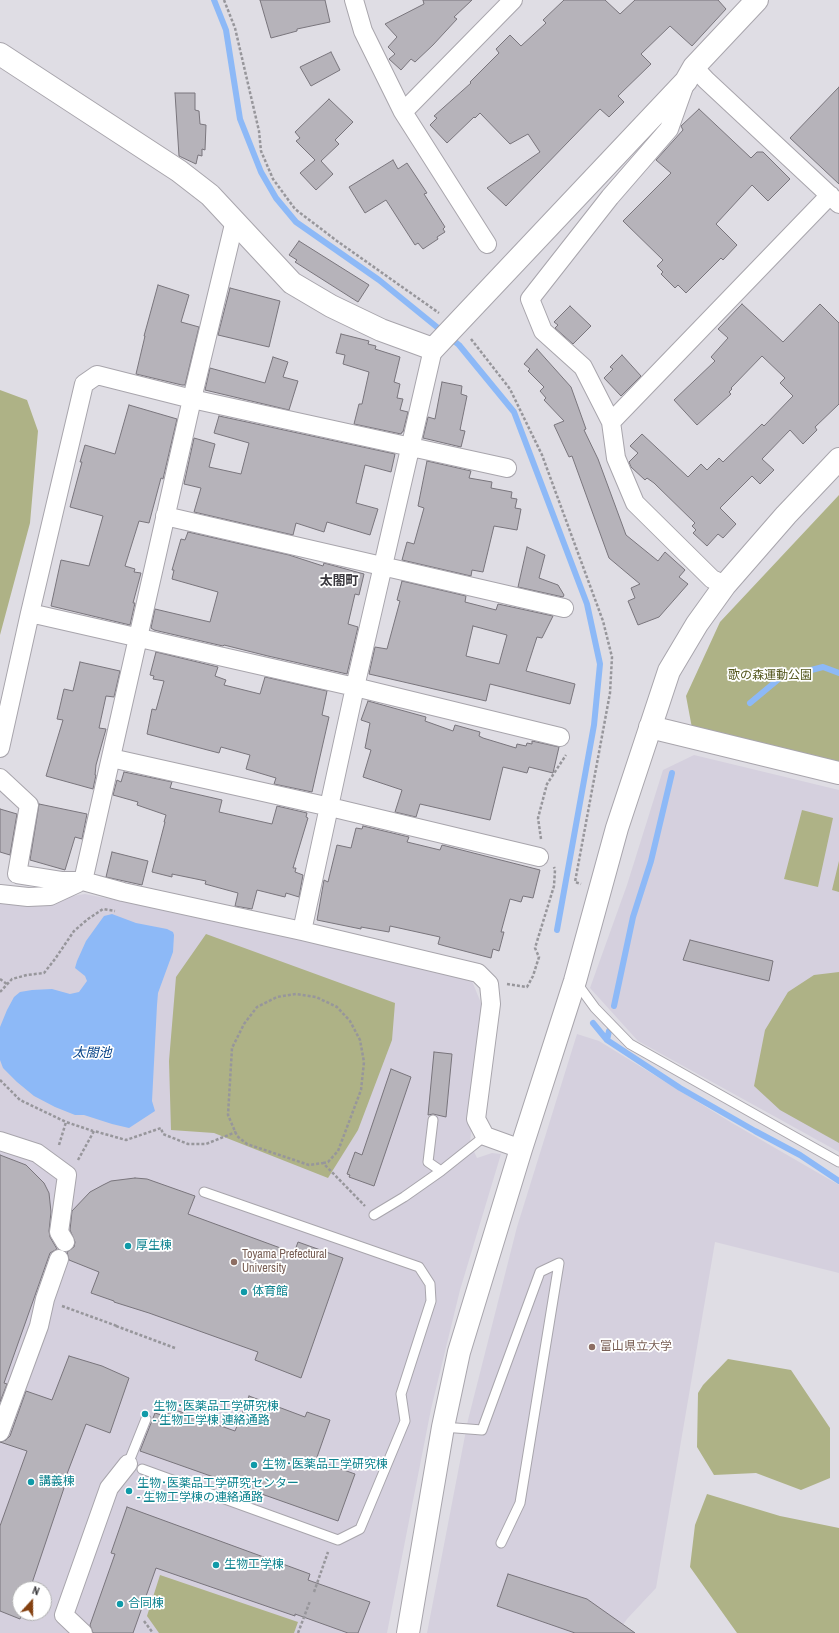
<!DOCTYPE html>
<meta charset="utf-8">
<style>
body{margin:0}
#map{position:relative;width:839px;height:1633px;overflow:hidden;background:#dfdde4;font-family:"Archivo Narrow",sans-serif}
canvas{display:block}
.north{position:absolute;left:12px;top:1581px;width:40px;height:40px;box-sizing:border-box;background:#fff;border:1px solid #afafb0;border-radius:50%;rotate:21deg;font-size:11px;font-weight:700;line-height:16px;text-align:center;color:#373639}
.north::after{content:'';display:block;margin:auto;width:14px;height:18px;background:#844111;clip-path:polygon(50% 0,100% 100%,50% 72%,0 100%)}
</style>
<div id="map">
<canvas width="839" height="1633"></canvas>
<div class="north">N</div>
</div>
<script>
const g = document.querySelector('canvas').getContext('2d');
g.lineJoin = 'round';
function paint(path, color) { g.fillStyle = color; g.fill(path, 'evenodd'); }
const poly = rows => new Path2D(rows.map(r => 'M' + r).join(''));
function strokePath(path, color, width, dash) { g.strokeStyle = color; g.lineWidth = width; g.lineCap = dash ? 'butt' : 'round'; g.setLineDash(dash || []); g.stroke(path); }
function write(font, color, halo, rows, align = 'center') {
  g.font = font + ' "Archivo Narrow","Noto Sans JP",sans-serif'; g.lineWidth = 3.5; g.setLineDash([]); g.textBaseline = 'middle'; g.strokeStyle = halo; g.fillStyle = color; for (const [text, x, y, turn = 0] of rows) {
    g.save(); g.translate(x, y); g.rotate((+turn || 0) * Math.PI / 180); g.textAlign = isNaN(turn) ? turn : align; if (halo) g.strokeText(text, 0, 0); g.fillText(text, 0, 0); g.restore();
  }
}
const built = poly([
 [694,755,839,790,839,1152,638,1041,590,988,627,885,663,770],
 [85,894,297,936,472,981,483,1008,470,1143,477,1158,492,1153,501,1154,460,1290,431,1409,387,1633,0,1633,0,899,29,903],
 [20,1589,44,1589,44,1613,20,1613],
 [577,1034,599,1041,732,1123,839,1185,839,1273,715,1242,656,1588,627,1619,617,1633,427,1633,468,1420,517,1227]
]);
const green = poly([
 [0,390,27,400,38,431,30,523,0,635],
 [839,495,839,764,692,728,686,696,720,622],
 [802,810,833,818,818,887,784,879],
 [839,861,839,892,832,890],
 [206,934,395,1003,392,1040,358,1130,328,1178,214,1133,171,1130,169,1061,176,977],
 [839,972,839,1143,780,1110,754,1086,765,1030,788,992,814,975],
 [728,1359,791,1370,830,1428,830,1478,801,1490,756,1473,714,1475,697,1447,698,1393,703,1385],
 [707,1494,780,1516,839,1528,839,1633,737,1633,690,1567,695,1525],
 [160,1575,298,1622,294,1633,159,1633,147,1616]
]);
const water = poly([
 [112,914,136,923,167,929,173,932,174,935,173,952,158,993,157,1005,152,1101,155,1111,129,1128,112,1124,84,1115,75,1115,55,1107,34,1096,17,1082,3,1068,0,1060,0,1027,7,1010,14,997,20,992,32,990,52,989,70,994,79,992,87,981,85,976,75,968,77,961,86,941,104,916]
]);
const stream = poly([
 [214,0,226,30,240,119,261,172,276,198,296,222,379,280,459,345,514,412,587,604,600,664,594,725,557,930],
 [750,703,780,678,823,667,839,673],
 [614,1006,633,917,651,861,672,773],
 [593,1023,607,1040,680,1088,755,1131,800,1155,839,1181],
 [607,1040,609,1031]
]);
const building = poly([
 [260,0,325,0,330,22,297,29,297,31,271,38,260,0],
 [423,0,472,0,454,17,457,19,433,45,415,62,411,59,401,70,389,59,395,54,388,47,397,37,385,24,424,4,423,0],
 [564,0,605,0,620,14,635,0,718,0,726,9,692,46,670,26,641,54,651,64,618,96,624,102,609,117,600,109,506,206,487,188,540,152,528,134,510,144,480,113,475,118,474,117,447,143,430,125,437,118,434,116,471,83,470,82,499,53,496,49,510,35,521,46,546,23,543,20,564,0],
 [331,52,340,70,311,86,300,67,331,52],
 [839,87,839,184,790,138,839,87],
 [175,93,195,93,195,110,199,111,200,124,206,125,205,150,202,149,202,156,198,155,196,164,179,156,175,93],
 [329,99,353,122,335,140,339,144,321,161,333,174,316,190,300,173,315,160,296,141,300,138,295,132,329,99],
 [699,109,751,158,757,152,763,152,790,179,768,201,752,185,716,224,737,245,723,260,721,258,686,293,678,285,675,288,661,274,663,272,657,266,663,260,623,221,671,173,656,160,683,130,681,126,699,109],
 [393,160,398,169,407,163,427,193,424,194,445,227,443,229,445,232,437,237,438,239,423,249,418,243,415,245,386,200,365,213,349,187,393,160],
 [299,241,369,285,358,302,295,262,297,260,289,255,299,241],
 [158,285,189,295,181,322,199,327,185,385,182,385,136,374,145,336,144,336,158,285],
 [230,288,280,301,269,347,218,335,230,288],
 [742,304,783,342,820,304,839,323,839,404,815,427,817,430,803,444,790,430,762,459,774,470,760,484,752,476,720,508,736,524,723,538,718,534,707,546,693,533,696,530,692,526,695,523,654,483,647,478,645,480,631,467,629,462,638,453,630,446,642,434,688,477,701,464,707,470,719,458,723,462,762,424,764,426,793,396,780,383,785,378,762,356,731,388,732,389,729,392,731,394,697,425,674,400,715,361,711,357,728,338,718,329,742,304],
 [570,306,591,326,573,344,555,328,558,325,554,322,570,306],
 [341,334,369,341,368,344,376,346,375,349,400,357,394,382,400,384,397,398,403,399,400,410,408,412,403,432,402,432,401,434,354,424,359,404,362,404,369,372,343,364,345,355,336,353,341,334],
 [537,349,571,387,586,429,584,430,598,459,626,535,658,561,665,552,685,570,679,577,688,584,659,617,638,625,628,601,635,598,631,588,640,584,609,558,572,456,569,457,554,425,564,421,544,400,546,398,540,391,544,387,528,371,530,369,524,364,537,349],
 [622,355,641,376,621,396,604,378,613,369,610,367,622,355],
 [273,357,288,362,283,377,298,381,289,410,205,390,210,368,265,383,273,357],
 [442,382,462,386,461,394,467,396,460,430,465,431,461,447,423,438,428,417,435,419,442,382],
 [129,405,177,419,163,479,161,478,149,523,139,521,125,566,135,569,134,572,141,573,133,603,135,603,130,625,51,606,61,560,89,566,103,516,70,507,82,462,80,462,85,445,115,454,129,405],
 [219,416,395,454,391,472,365,465,356,503,378,509,370,535,327,522,324,532,296,523,293,535,194,512,201,488,184,484,194,438,215,444,209,467,241,474,249,443,214,433,219,416],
 [427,461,471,471,469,478,492,482,491,488,512,492,511,498,517,499,515,508,521,509,517,530,494,526,483,572,472,570,471,576,402,560,407,542,414,544,424,508,418,506,427,461],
 [188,532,289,555,323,566,324,563,364,574,359,595,355,594,348,624,358,627,347,674,268,656,224,645,223,646,154,630,151,628,155,609,210,622,218,592,172,579,174,570,172,570,181,539,185,540,188,532],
 [527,547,545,555,539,578,558,585,564,595,563,597,518,587,527,547],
 [402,581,466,596,465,602,496,610,498,604,553,616,542,638,537,637,526,671,575,684,570,704,490,684,486,701,369,674,375,647,387,649,400,601,397,600,402,581],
 [473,626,507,635,499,664,466,656,473,626],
 [156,652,218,667,215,676,226,680,224,685,260,694,265,677,327,691,322,715,329,717,312,792,274,784,276,778,246,769,250,755,221,747,219,753,147,734,152,709,156,710,164,681,153,679,154,676,150,675,156,652],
 [80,662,120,671,114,697,106,696,99,728,106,729,96,765,95,775,96,775,93,789,46,776,63,720,57,719,64,689,73,691,80,662],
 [368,701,426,717,425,721,453,731,455,725,480,732,479,736,483,738,516,748,517,744,526,746,527,743,532,744,532,741,559,747,553,773,529,767,527,773,503,767,490,820,420,804,416,817,395,812,402,790,363,777,371,750,365,748,370,723,361,720,368,701],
 [124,772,172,782,170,788,222,800,219,812,272,824,277,806,307,813,306,817,308,818,293,868,296,868,295,872,303,875,299,897,286,893,285,897,257,890,252,909,235,906,238,893,205,884,206,881,172,874,172,877,152,872,165,822,164,822,166,815,137,805,138,802,113,795,117,780,121,782,124,772],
 [39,804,87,814,82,839,75,837,65,870,30,860,39,804],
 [0,809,17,814,10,855,0,852,0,809],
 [363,826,409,837,407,842,440,850,442,845,540,870,533,898,523,896,521,902,510,899,501,932,504,932,499,951,493,949,491,958,445,946,438,944,440,937,390,926,389,932,361,927,361,929,317,920,324,880,328,882,337,845,351,848,356,828,362,829,363,826],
 [112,852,148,861,142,885,106,877,112,852],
 [690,940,773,961,769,981,683,960,690,940],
 [434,1052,452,1054,446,1117,433,1114,428,1115,434,1052],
 [391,1069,411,1077,374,1186,349,1177,350,1175,347,1174,355,1152,362,1155,391,1069],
 [0,1155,26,1165,44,1183,49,1193,51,1212,49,1231,50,1237,57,1249,50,1253,4,1383,7,1384,0,1402,0,1155],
 [135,1178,147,1179,195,1196,188,1214,294,1253,298,1242,343,1258,301,1378,255,1360,258,1352,149,1313,114,1302,114,1301,91,1293,99,1272,69,1260,67,1252,74,1247,75,1242,70,1230,72,1211,90,1192,103,1185,111,1181,135,1178],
 [69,1356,102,1366,129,1378,110,1433,86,1424,62,1487,64,1488,30,1589,20,1589,20,1613,22,1613,20,1619,0,1611,0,1526,27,1451,0,1442,6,1440,10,1436,26,1391,52,1400,69,1356],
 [249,1396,305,1417,307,1412,330,1420,316,1460,355,1474,338,1521,140,1451,155,1413,167,1417,170,1408,235,1431,249,1396],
 [127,1507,310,1574,308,1580,370,1602,358,1633,348,1633,295,1614,295,1616,156,1568,133,1633,93,1633,90,1625,115,1554,111,1553,127,1507],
 [508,1574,587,1599,635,1633,575,1633,497,1606,508,1574]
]);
const path = poly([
 [224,0,235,28,259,131,261,151,273,179,295,209,337,241,439,313],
 [471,339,510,389,542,455,603,621,612,657,610,693,575,882,581,884],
 [541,839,538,818,547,784,566,755],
 [0,979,7,984],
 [507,984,527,987,533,976,539,957,535,948,554,886,555,870,554,867],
 [0,992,12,979,27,975,44,973,55,959,74,931,88,919,103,909,115,911],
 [0,1080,20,1100,66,1122],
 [59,1145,66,1122,93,1131],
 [78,1160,94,1131,126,1140,161,1128,163,1134,188,1144,206,1144,236,1132],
 [323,1163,328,1162,338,1151,361,1090,364,1062,360,1040,350,1021,337,1007,316,997,296,994,277,997,257,1007,244,1024,232,1048,228,1115,237,1136,247,1144,309,1165,323,1163,365,1206],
 [62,1306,117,1326],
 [116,1326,175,1348],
 [314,1592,328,1552],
 [144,1621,153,1633],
 [298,1633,310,1601]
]);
const lane = poly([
 [576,982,595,1008,630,1044,839,1162],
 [433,1120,428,1162,441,1171],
 [374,1215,404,1197,441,1171,485,1136],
 [443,1427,482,1430,540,1272,559,1263,520,1503,501,1543],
 [131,1465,128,1464,146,1419],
 [142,1469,338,1540,360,1529,405,1421,401,1394,431,1301,430,1284,419,1267,204,1192]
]);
const street = poly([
 [354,0,363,31,403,112,513,0],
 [694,67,706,80,839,204],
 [403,112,487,244],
 [611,422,583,367,543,331,530,299,610,197,669,129,685,84],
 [165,516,564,608],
 [725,585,712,579,635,503,616,458,611,422,830,195],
 [30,613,84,384,97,375,192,399,507,468],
 [0,748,30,613,355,687,560,737],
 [111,758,330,807,539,857],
 [0,778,29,805,17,874,61,881,83,881,123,892,302,931,478,973,489,984,491,1004,476,1119,485,1136,521,1149],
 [83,881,192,399,235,220],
 [0,894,28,897,50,896,78,883],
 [302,931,355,687,433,349],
 [0,1141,37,1153,67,1175,59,1232,65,1242],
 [0,1432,39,1326,45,1299,59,1259],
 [83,1633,64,1615,109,1488,128,1464]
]);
const secondary = poly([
 [0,54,179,171,210,195,292,283,331,306,381,330,433,349,686,81,694,67,757,0],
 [650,727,839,773],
 [408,1633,443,1427,459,1352,521,1149,575,981,617,828,669,671,697,624,725,585,786,515,839,459]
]);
const markers = [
 [128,1246,4,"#0f9aa8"],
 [234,1262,4,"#8d6e63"],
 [244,1292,4,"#0f9aa8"],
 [592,1347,4,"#8d6e63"],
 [145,1414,4,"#0f9aa8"],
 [254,1465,4,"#0f9aa8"],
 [31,1482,4,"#0f9aa8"],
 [129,1491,4,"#0f9aa8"],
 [216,1565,4,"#0f9aa8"],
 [120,1604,4,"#0f9aa8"]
];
const parkNames = [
 ["歌の森運動公園",770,676]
];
const cultureNames = [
 ["厚生棟",136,1246],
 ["体育館",252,1292],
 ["生物･医薬品工学研究棟",153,1407],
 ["- 生物工学棟 連絡通路",153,1421],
 ["生物･医薬品工学研究棟",262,1465],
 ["講義棟",39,1482],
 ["生物･医薬品工学研究センター",137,1484],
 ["- 生物工学棟の連絡通路",137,1498],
 ["生物工学棟",224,1565],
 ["合同棟",128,1604]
];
const educationNames = [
 ["Toyama Prefectural",242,1255],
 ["University",242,1269],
 ["富山県立大学",600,1347]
];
const neighbourhoodNames = [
 ["太閤町",339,582]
];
const waterNames = [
 ["太閤池",92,1054]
];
paint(built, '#d5d0de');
paint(green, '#aeb286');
paint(water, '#8db9f7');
strokePath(stream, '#8db9f7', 6);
paint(building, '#b6b3ba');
strokePath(building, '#79757c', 1);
strokePath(lane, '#a8a5ac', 11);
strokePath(street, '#a8a5ac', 20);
strokePath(secondary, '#a8a5ac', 24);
strokePath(path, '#97969b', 2.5, [3, 2]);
strokePath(lane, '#fff', 9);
strokePath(street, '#fff', 18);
strokePath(secondary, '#fff', 22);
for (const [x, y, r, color] of markers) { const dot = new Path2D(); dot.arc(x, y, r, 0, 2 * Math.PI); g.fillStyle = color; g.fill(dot); strokePath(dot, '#fff', 1.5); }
write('12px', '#54571e', '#fff', parkNames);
write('12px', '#0d838f', '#fff', cultureNames, 'left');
write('12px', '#785e54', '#fff', educationNames, 'left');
write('bold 13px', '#38363c', '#fff', neighbourhoodNames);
write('italic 13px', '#044187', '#fff', waterNames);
</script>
